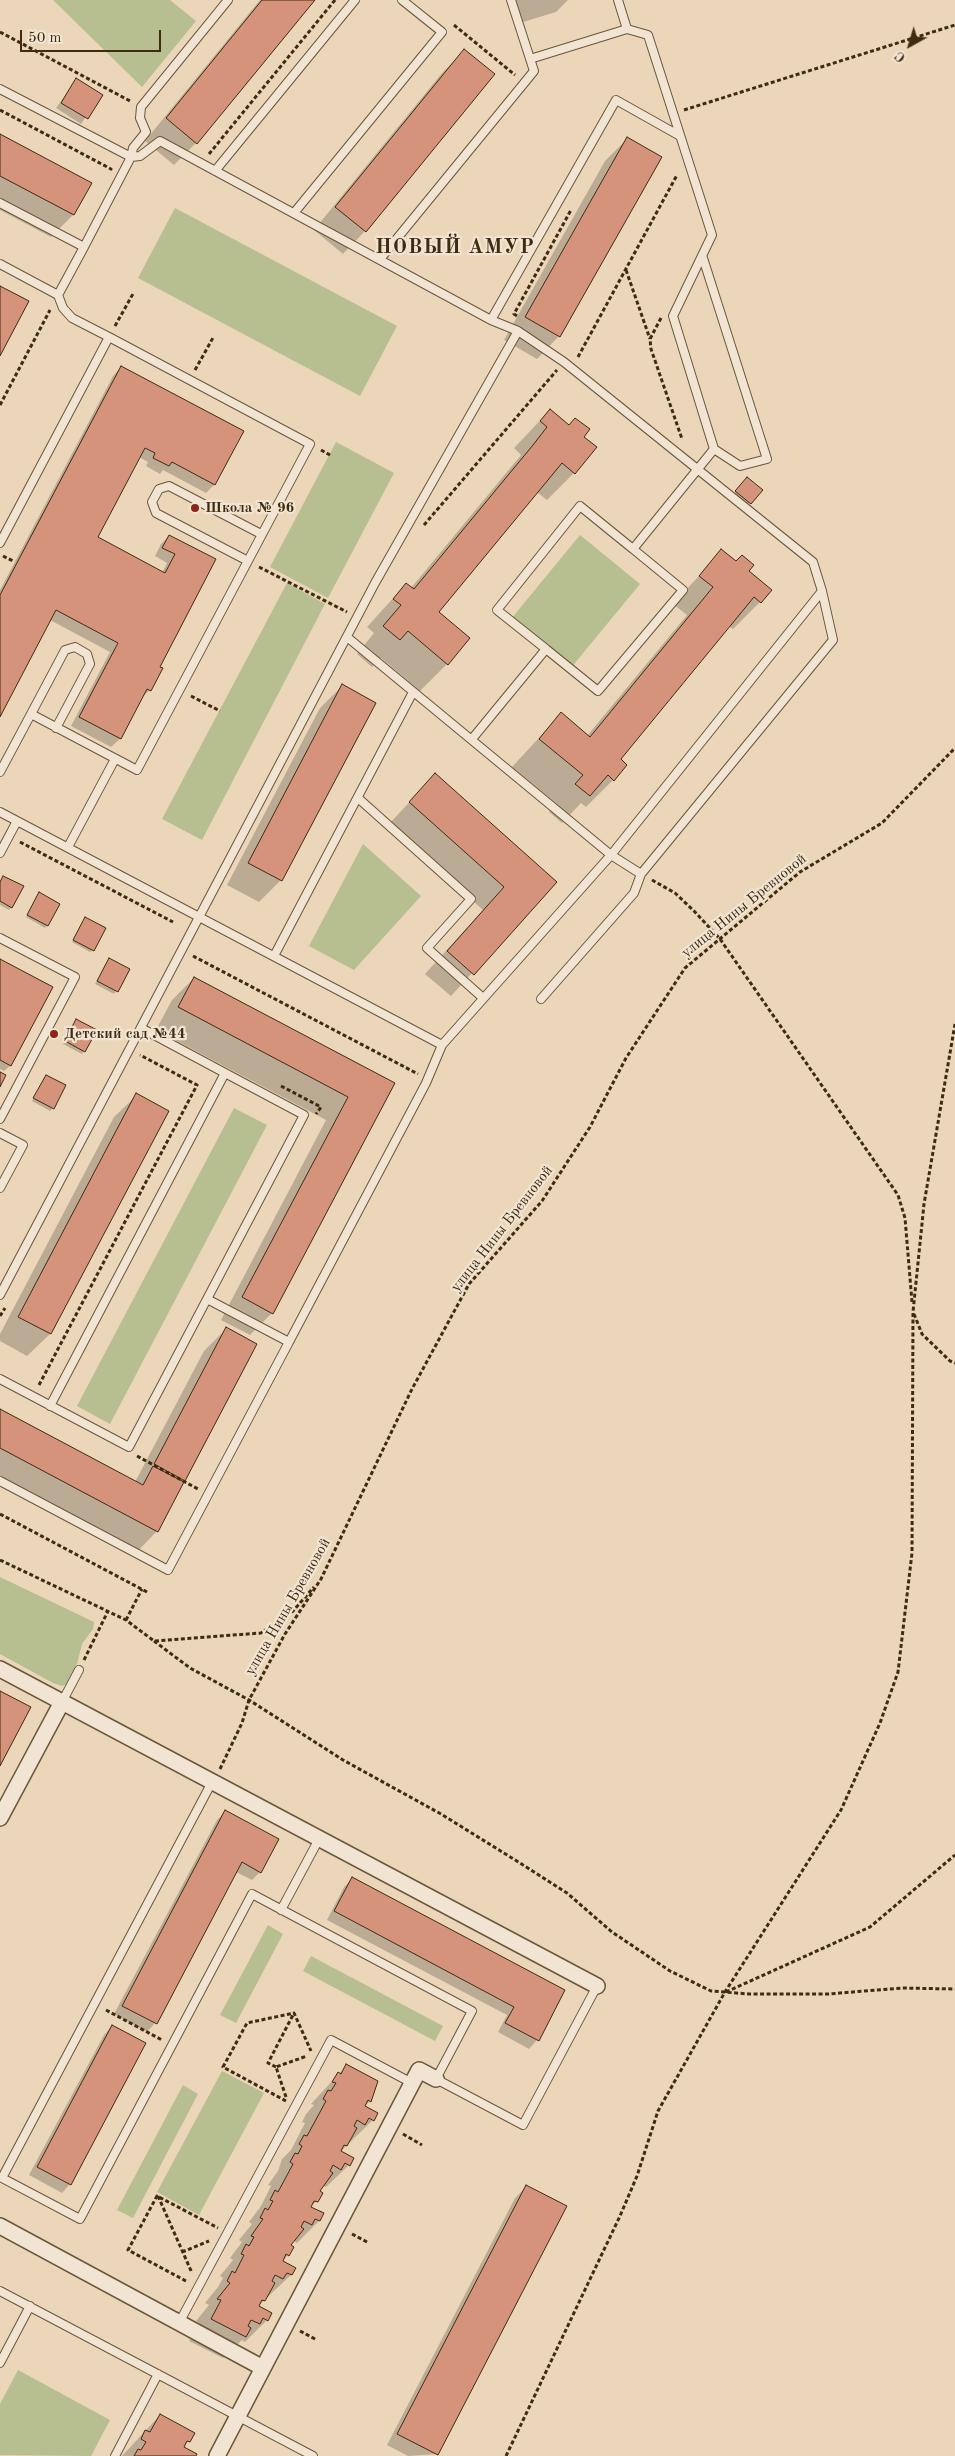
<!DOCTYPE html>
<meta charset="utf-8">
<style>
body{margin:0}
#map{position:relative;width:955px;height:2456px;overflow:hidden;background:#ebd6b9;font-family:"Old Standard TT",serif}
canvas{display:block}
.north{position:absolute;left:885px;top:20px;width:50px;height:50px;-webkit-text-stroke:4px #f2e4d2;paint-order:stroke;rotate:219deg;font-size:14px;font-weight:700;line-height:20px;text-align:center;color:#3e2b11}
.north::after{content:'';display:block;margin:auto;width:18px;height:22px;background:#3e2b11;clip-path:polygon(50% 0,100% 100%,50% 72%,0 100%)}
.scale{position:absolute;left:20px;top:30px;width:141px;height:22px;box-sizing:border-box;border:2px solid #3e2b11;border-top:0;padding-left:6px;font-size:15px;line-height:18px;white-space:nowrap;color:#3e2b11;-webkit-text-stroke:4px #f2e4d2;paint-order:stroke}
</style>
<div id="map">
<canvas width="955" height="2456"></canvas>
<div class="north">С</div>
<div class="scale">50 m</div>
</div>
<script>
const g = document.querySelector('canvas').getContext('2d');
g.lineJoin = 'round';
function paint(path, color) { g.fillStyle = color; g.fill(path, 'evenodd'); }
const poly = rows => new Path2D(rows.map(r => 'M' + r).join(''));
function strokePath(path, color, width, dash) { g.strokeStyle = color; g.lineWidth = width; g.lineCap = dash ? 'butt' : 'round'; g.setLineDash(dash || []); g.stroke(path); }
function write(font, color, halo, rows, align = 'center') {
  g.font = font + ' "Old Standard TT",serif'; g.lineWidth = 4.5; g.setLineDash([]); g.textBaseline = 'middle'; g.strokeStyle = halo; g.fillStyle = color; for (const [text, x, y, turn = 0] of rows) {
    g.save(); g.translate(x, y); g.rotate((+turn || 0) * Math.PI / 180); g.textAlign = isNaN(turn) ? turn : align; if (halo) g.strokeText(text, 0, 0); g.fillText(text, 0, 0); g.restore();
  }
}
const green = poly([
 [53,0,170,0,196,21,142,87],
 [175,208,397,326,360,396,138,278],
 [336,442,394,473,328,598,270,567],
 [580,535,640,584,570,669,511,619],
 [287,583,325,604,202,840,162,819],
 [363,844,421,896,354,970,309,946],
 [234,1108,267,1125,110,1424,77,1406],
 [0,1577,94,1622,93,1629,82,1644,77,1664,69,1683,62,1686,53,1683,0,1654],
 [268,1925,283,1934,236,2023,220,2015],
 [311,1956,443,2026,435,2041,303,1971],
 [222,2071,264,2093,199,2215,157,2192],
 [183,2085,198,2094,133,2218,117,2210],
 [18,2370,110,2420,91,2456,0,2455,0,2404]
]);
const shadow = poly([
 [260,0,313,0,196,143,174,165,145,141],
 [512,0,568,0,556,12,520,23],
 [464,51,493,74,365,231,343,254,314,230,442,73],
 [77,79,101,95,81,124,56,108],
 [0,135,90,183,73,215,51,237,0,210],
 [627,139,660,158,559,336,537,359,504,340,605,161],
 [121,367,214,485,206,493,163,470,160,474,146,466,148,462,139,457,96,538,162,573,167,563,155,556,161,544,169,536,214,560,158,667,150,690,141,698,120,739,111,747,71,726,110,652,50,620,0,715,0,590,113,376],
 [550,410,582,437,574,473,547,500,537,492,438,612,447,664,420,691,381,658,372,667,357,654,374,633,367,627,406,584,411,588,521,455,514,448],
 [744,481,750,503,748,505,734,494],
 [722,551,747,571,760,602,733,629,729,626,619,759,613,780,586,807,581,803,562,823,549,812,556,803,512,767,561,714,587,736,687,615,673,604],
 [342,686,281,880,259,902,227,885,320,708],
 [435,775,555,882,451,996,425,974,483,910,388,825],
 [1,880,11,907,9,910,0,905],
 [37,896,47,925,45,928,26,917],
 [83,921,93,950,90,952,72,942],
 [0,961,51,988,10,1066,4,1071,0,1069],
 [107,962,128,970,114,994,95,984],
 [194,978,393,1084,272,1313,250,1335,221,1320,326,1120,156,1030,172,1000],
 [74,1023,95,1031,82,1054,63,1044],
 [46,1076,53,1108,50,1111,32,1101],
 [137,1095,167,1111,50,1334,27,1356,0,1341,0,1334,114,1117],
 [226,1329,184,1480,157,1531,135,1554,0,1482,0,1411,135,1482,204,1351],
 [225,1812,260,1872,252,1880,236,1872,155,2023,147,2032,114,2014,217,1820],
 [352,1879,563,1991,537,2040,529,2049,498,2032,507,2015,327,1920,344,1887],
 [112,2026,70,2184,62,2193,29,2175,104,2035],
 [346,2066,370,2101,364,2107,373,2120,340,2152,349,2165,326,2187,323,2186,318,2191,317,2201,310,2207,319,2221,297,2243,294,2241,290,2246,288,2255,282,2262,294,2268,291,2275,258,2306,267,2320,245,2342,242,2340,223,2358,189,2341,199,2323,196,2321,209,2305,205,2303,218,2287,223,2278,220,2276,233,2260,230,2258,242,2242,239,2240,252,2224,249,2222,261,2206,271,2186,268,2185,278,2171,282,2159,291,2150,305,2123,302,2122,306,2114,314,2105,311,2104],
 [526,2187,437,2454,408,2456,387,2445,515,2198],
 [160,2415,193,2434,183,2448,195,2456,122,2456]
]);
const building = poly([
 [262,0,315,0,197,144,166,118,262,0],
 [464,49,495,74,366,232,335,207,464,49],
 [76,78,103,95,88,119,61,103,76,78],
 [0,134,92,183,74,215,0,176,0,134],
 [627,137,662,157,560,337,525,317,627,137],
 [0,286,29,301,0,356,0,286],
 [121,366,244,431,215,485,172,462,169,466,153,458,155,453,145,448,98,537,165,573,175,554,162,548,169,535,216,559,160,667,163,668,151,691,147,689,121,739,79,717,118,643,56,610,0,717,0,595,121,366],
 [550,409,569,425,575,418,590,429,584,437,597,447,575,474,562,463,439,612,470,638,448,665,408,631,400,640,383,626,401,605,393,599,406,583,414,589,533,445,547,427,540,421,550,409],
 [747,477,763,490,751,504,735,491,747,477],
 [721,549,736,561,742,555,754,565,749,571,772,590,761,603,754,597,621,759,627,765,614,781,608,775,590,796,575,784,583,775,539,739,561,712,590,737,713,587,699,576,721,549],
 [342,684,376,703,282,881,248,863,342,684],
 [435,773,557,882,474,975,447,951,504,887,409,802,435,773],
 [3,876,24,886,12,908,0,901,0,882,3,876],
 [39,892,60,904,48,926,27,915,39,892],
 [85,917,106,928,94,951,73,940,85,917],
 [109,958,130,969,118,992,97,981,109,958],
 [0,959,53,987,11,1066,0,1060,0,959],
 [194,977,395,1083,273,1314,242,1297,348,1097,178,1007,194,977],
 [76,1019,97,1030,85,1052,65,1041,76,1019],
 [0,1072,6,1075,0,1087,0,1072],
 [46,1075,66,1085,54,1109,33,1098,46,1075],
 [136,1093,169,1111,51,1334,18,1317,136,1093],
 [226,1327,257,1344,185,1481,154,1464,226,1327],
 [0,1409,143,1485,153,1466,184,1482,158,1532,0,1448,0,1409],
 [0,1691,31,1707,0,1766,0,1691],
 [225,1810,279,1839,261,1873,242,1862,157,2024,122,2006,225,1810],
 [352,1877,565,1990,539,2041,505,2023,514,2007,334,1911,352,1877],
 [112,2025,146,2043,71,2185,37,2167,112,2025],
 [346,2064,378,2081,371,2102,368,2100,365,2106,378,2113,374,2121,369,2118,365,2125,357,2120,354,2126,357,2128,347,2146,344,2145,341,2151,354,2158,350,2166,345,2163,341,2170,333,2165,330,2171,333,2173,320,2191,323,2193,318,2202,314,2201,311,2207,324,2213,320,2221,315,2219,312,2225,304,2221,301,2227,304,2229,291,2245,294,2247,289,2256,286,2254,283,2261,296,2268,292,2275,287,2273,283,2279,275,2275,272,2281,275,2283,265,2301,262,2300,259,2306,272,2313,268,2321,263,2318,260,2324,251,2320,248,2326,251,2328,246,2337,211,2319,221,2300,217,2299,230,2283,227,2281,232,2271,235,2273,244,2255,241,2254,246,2244,249,2246,254,2237,251,2236,263,2219,260,2218,265,2208,268,2210,273,2201,270,2200,275,2190,278,2192,293,2164,290,2162,295,2153,298,2154,302,2146,299,2144,304,2135,307,2136,326,2101,323,2099,328,2090,331,2091,336,2083,332,2082,338,2072,341,2074,346,2064],
 [526,2185,567,2206,438,2455,397,2434,526,2185],
 [160,2414,195,2433,190,2442,187,2441,184,2447,197,2454,196,2456,134,2456,138,2449,141,2450,146,2442,141,2439,145,2430,150,2432,160,2414]
]);
const path = poly([
 [454,25,515,75],
 [0,32,132,102],
 [0,110,111,169,110,170],
 [684,110,955,25],
 [209,154,335,0],
 [626,270,650,339],
 [517,316,514,314,571,210],
 [661,318,650,339,651,349,682,439],
 [115,326,134,292],
 [578,357,677,175],
 [195,370,214,336],
 [0,405,50,310],
 [321,450,330,455],
 [424,525,557,370],
 [3,556,13,561],
 [259,567,347,612],
 [191,696,220,711],
 [20,842,173,922],
 [652,880,675,893,694,911,720,939,898,1195,905,1218,912,1302],
 [193,956,418,1074],
 [281,1086,321,1107,316,1114],
 [914,1314,922,1334,950,1361,955,1363],
 [0,1316,5,1308],
 [39,1385,197,1085,140,1055],
 [137,1456,198,1489],
 [0,1514,147,1592],
 [0,1560,126,1620,154,1641,261,1633,293,1611,314,1587],
 [126,1620,142,1589],
 [154,1641,190,1668,249,1700,343,1760,441,1814,520,1863,567,1893,612,1932,670,1971,711,1991,749,1994,828,1994,902,1988,955,1989],
 [84,1660,108,1611],
 [220,1769,242,1723,249,1700,285,1634,321,1579,412,1389,469,1284,542,1201,590,1127,626,1058,685,968,800,872,882,823,955,748],
 [726,1992,870,1927,955,1855],
 [106,2010,162,2040],
 [276,2067,268,2063,294,2013],
 [286,2097,276,2067,307,2056],
 [286,2101,223,2067,247,2023,294,2013,311,2051],
 [403,2134,422,2145],
 [158,2196,192,2273],
 [352,2234,369,2243],
 [182,2252,209,2241],
 [186,2281,128,2250,157,2196,218,2228],
 [300,2331,317,2340],
 [506,2456,620,2216,637,2176,658,2111,725,1992,841,1810,880,1723,898,1672,912,1553,913,1312,924,1204,955,1024]
]);
const service = poly([
 [530,59,627,29,618,0],
 [0,89,131,157,140,156,160,141,491,320,518,331,564,362,813,562,822,591,611,855,442,1045,426,1083,289,1342],
 [215,171,355,0],
 [0,203,84,247,131,157,133,148,146,132,140,118,141,107,228,0],
 [294,213,442,32,402,0],
 [381,258,534,71,511,0],
 [703,258,767,459,740,466,714,449],
 [0,264,58,295,63,308,72,318,109,337],
 [58,295,84,247],
 [491,320,616,100,680,136],
 [0,543,109,337,310,444,137,770,31,714,0,772],
 [248,561,156,513,152,502,159,489,169,486,261,534],
 [347,637,611,855,641,874],
 [546,649,598,691,683,590,633,549],
 [31,714,65,650,75,647,87,654,90,664,56,728],
 [472,739,546,649,497,610,580,506,633,549,714,449,673,316,712,235,648,35,627,29],
 [358,798,471,899,427,948,483,998],
 [0,812,442,1045],
 [68,847,115,759],
 [0,853,17,821],
 [0,938,75,977,0,1119],
 [274,956,413,692],
 [541,999,634,893,641,874,833,640,822,591],
 [0,1133,23,1145,0,1188],
 [0,1295,375,583,518,331],
 [207,1299,304,1115,225,1073],
 [0,1379,129,1447,207,1299,289,1342,168,1570,0,1481],
 [50,1406,225,1073,141,1028],
 [62,1702,79,1670],
 [212,1782,2,2178,80,2219,252,1894,472,2011,436,2079,523,2125,597,1986],
 [281,1910,319,1839],
 [0,2291,313,2456],
 [179,2323,331,2040,412,2083],
 [0,2363,30,2306],
 [115,2456,158,2374]
]);
const minor = poly([
 [0,1669,597,1986],
 [0,1818,62,1702],
 [0,2226,263,2368],
 [217,2456,419,2070,436,2079]
]);
const markers = [
 [195,508,5,"#8f2418"],
 [54,1034,5,"#8f2418"]
];
const poiNames = [
 ["Школа № 96",205,508],
 ["Детский сад №44",64,1034]
];
const streetNames = [
 ["улица Нины Бревновой",744,906,-39],
 ["улица Нины Бревновой",502,1229,-52],
 ["улица Нины Бревновой",288,1607,-60]
];
const districtNames = [
 ["НОВЫЙ АМУР",455,248]
];
paint(green, '#b7be90');
paint(shadow, '#0003');
paint(building, '#d5937b');
strokePath(building, '#3e2b11', 1);
strokePath(service, '#69563b', 10);
strokePath(minor, '#69563b', 18);
strokePath(path, '#3e2b11', 3, [4, 2.5]);
strokePath(service, '#f2e4d2', 8);
strokePath(minor, '#f2e4d2', 15);
for (const [x, y, r, color] of markers) { const dot = new Path2D(); dot.arc(x, y, r, 0, 2 * Math.PI); g.fillStyle = color; g.fill(dot); strokePath(dot, '#f2e4d2', 2); }
write('bold 15px', '#3e2b11', '#f2e4d2', poiNames, 'left');
write('15px', '#3e2b11', '#f2e4d2', streetNames);
g.letterSpacing = '1px';
write('bold 20px', '#3e2b11', '#f2e4d2', districtNames);
g.letterSpacing = '0px';
</script>
